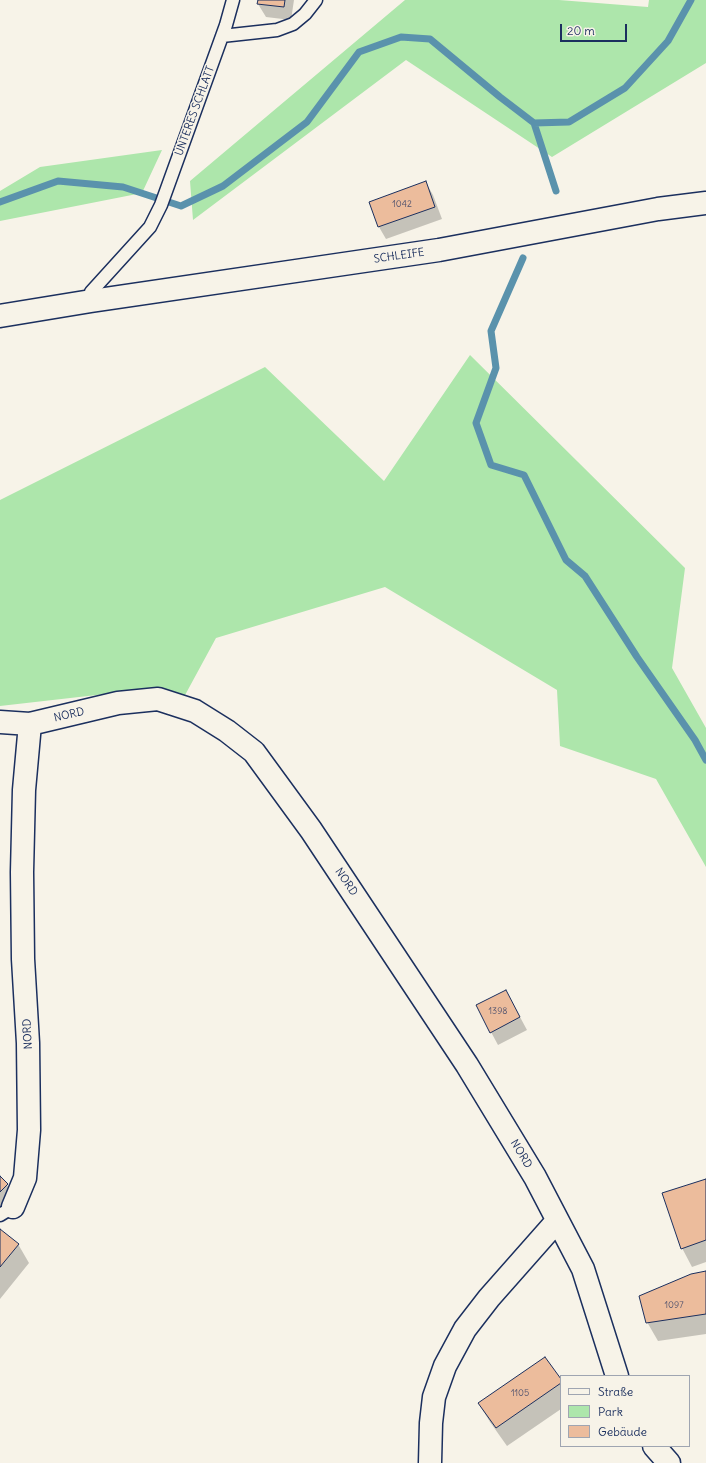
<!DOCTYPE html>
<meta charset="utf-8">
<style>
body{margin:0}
#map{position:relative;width:706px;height:1463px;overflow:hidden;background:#f7f3e8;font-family:Delius,sans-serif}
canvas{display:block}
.legend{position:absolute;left:560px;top:1375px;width:130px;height:72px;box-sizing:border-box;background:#f7f3e8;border:1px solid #9fa5b1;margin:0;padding:5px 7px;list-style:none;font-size:12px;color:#1b2f5e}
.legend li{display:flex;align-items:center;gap:8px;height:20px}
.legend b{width:20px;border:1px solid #9fa5b1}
.scale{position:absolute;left:560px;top:24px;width:67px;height:18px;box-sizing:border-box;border:2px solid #1b2f5e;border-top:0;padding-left:5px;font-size:12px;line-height:14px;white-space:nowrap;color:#1b2f5e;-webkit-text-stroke:3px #f7f3e8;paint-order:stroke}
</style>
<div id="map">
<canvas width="706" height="1463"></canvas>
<ul class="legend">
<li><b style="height:5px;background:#f7f3e8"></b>Straße</li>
<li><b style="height:11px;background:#ade6ab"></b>Park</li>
<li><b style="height:11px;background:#ecbc9c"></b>Gebäude</li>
</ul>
<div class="scale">20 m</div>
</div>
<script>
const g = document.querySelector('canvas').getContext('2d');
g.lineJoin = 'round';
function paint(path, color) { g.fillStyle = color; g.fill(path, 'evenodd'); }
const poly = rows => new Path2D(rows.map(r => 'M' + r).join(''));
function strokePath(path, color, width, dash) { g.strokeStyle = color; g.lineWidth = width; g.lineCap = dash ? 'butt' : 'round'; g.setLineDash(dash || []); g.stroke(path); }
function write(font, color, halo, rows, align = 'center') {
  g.font = font + ' Delius,sans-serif'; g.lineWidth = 3; g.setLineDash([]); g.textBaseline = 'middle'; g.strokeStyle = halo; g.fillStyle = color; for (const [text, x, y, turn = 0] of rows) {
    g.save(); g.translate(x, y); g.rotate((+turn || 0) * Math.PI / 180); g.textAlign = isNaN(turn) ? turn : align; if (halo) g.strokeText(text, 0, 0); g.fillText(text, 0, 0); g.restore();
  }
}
const green = poly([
 [405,0,559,0,648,7,649,0,706,0,706,63,552,157,406,60,193,220,190,181],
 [162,150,142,193,0,221,0,191,40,167],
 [470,355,685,568,672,668,706,728,706,867,656,779,560,746,557,690,385,587,216,638,184,697,123,692,0,706,0,500,265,367,384,481]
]);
const shadow = poly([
 [259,0,294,0,291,20,266,17,258,4],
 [426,183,433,195,442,219,386,239,379,227],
 [513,1004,527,1030,498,1045,491,1032],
 [0,1177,7,1185,15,1198,0,1211],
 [706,1180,706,1262,692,1267,682,1248],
 [0,1230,18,1244,29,1263,0,1299],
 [706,1272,706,1334,658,1341,647,1322],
 [561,1381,561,1409,507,1446,490,1422,479,1404]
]);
const stream = poly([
 [534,123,556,191],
 [0,202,58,181,123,187,181,206,223,186,307,122,359,52,401,37,430,39,500,97,534,123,569,122,625,88,668,41,691,0],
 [523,258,491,331,496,368,476,423,491,465,524,475,566,560,585,576,637,657,695,740,706,760]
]);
const building = poly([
 [258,0,285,0,284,7,257,4,258,0],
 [426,181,435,207,378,227,369,202,426,181],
 [506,990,520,1017,490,1033,476,1005,506,990],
 [0,1176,8,1184,0,1192,0,1176],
 [706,1179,706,1240,681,1249,662,1193,706,1179],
 [0,1229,19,1244,0,1267,0,1229],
 [706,1271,706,1314,646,1323,639,1296,691,1274,706,1271],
 [545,1357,561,1379,561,1383,496,1428,478,1403,545,1357]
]);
const service = poly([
 [222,36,277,30,293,24,305,14,316,0],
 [91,301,91,292,150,227,161,205,226,25,233,0],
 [0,1215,13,1207]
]);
const minor = poly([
 [0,316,91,301,439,250,658,209,706,203],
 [0,722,30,724,118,703,158,699,195,711,227,731,254,752,311,830,467,1065,535,1177,583,1269,617,1376],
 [13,1207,25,1178,29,1130,28,1043,23,959,22,872,24,790,30,724],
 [654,1446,669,1463],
 [430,1463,431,1423,434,1397,445,1366,465,1329,489,1298,557,1221]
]);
const numberNames = [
 ["1042",402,204],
 ["1398",498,1011],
 ["1097",674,1305],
 ["1105",520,1393]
];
const streetNames = [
 ["UNTERES SCHLATT",195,111,-70],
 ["SCHLEIFE",399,256,-8],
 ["NORD",69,715,-13],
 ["NORD",346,882,56],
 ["NORD",28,1034,-93],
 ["NORD",521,1154,59]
];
paint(green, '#ade6ab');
paint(shadow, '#0003');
strokePath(stream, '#5a92ac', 7);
paint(building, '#ecbc9c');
strokePath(building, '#1b2f5e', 1);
strokePath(service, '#1b2f5e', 15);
strokePath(minor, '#1b2f5e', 25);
strokePath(service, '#f7f3e8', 12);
strokePath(minor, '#f7f3e8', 22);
write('9px', '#4f526e', null, numberNames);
write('11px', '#1b2f5e', '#f7f3e8', streetNames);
</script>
